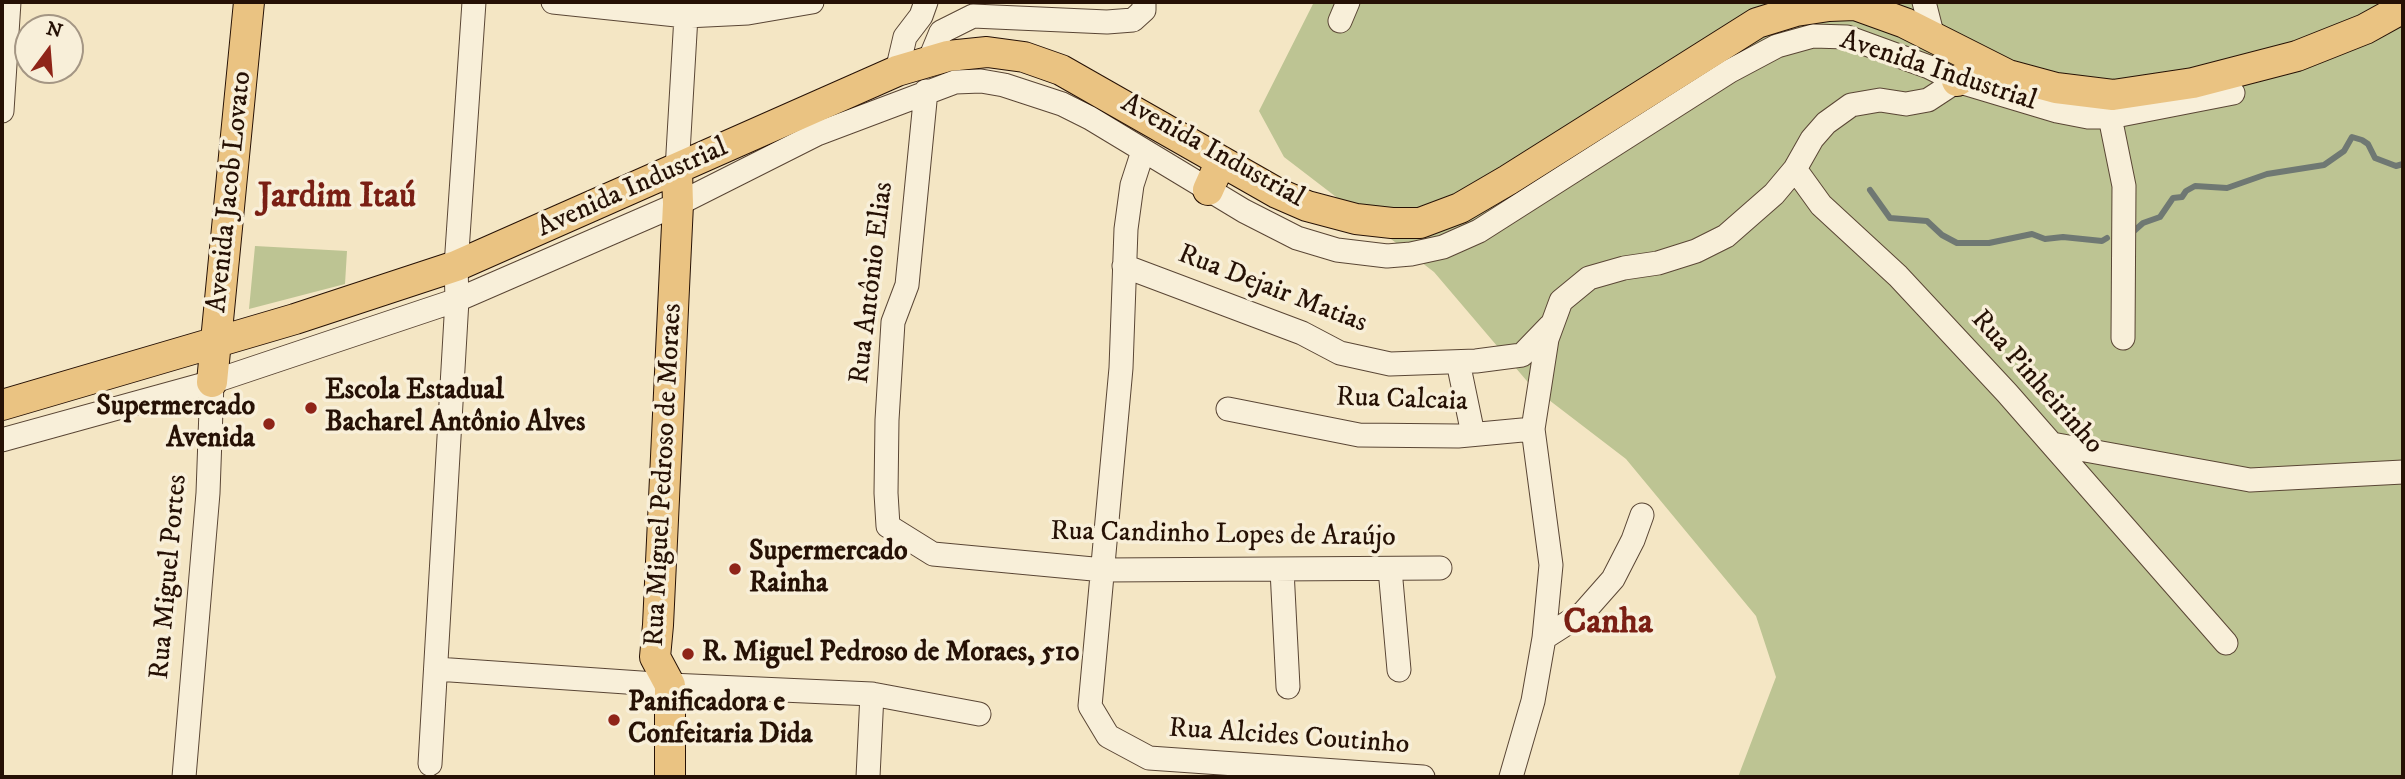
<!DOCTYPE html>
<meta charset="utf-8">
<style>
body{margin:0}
#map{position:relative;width:2405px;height:779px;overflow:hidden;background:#f4e6c4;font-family:"IM FELL DW Pica",serif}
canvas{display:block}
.frame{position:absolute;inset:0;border:4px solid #261105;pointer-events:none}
.north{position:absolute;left:14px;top:14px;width:70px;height:70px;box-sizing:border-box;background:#f8efd9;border:2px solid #a49684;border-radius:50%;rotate:16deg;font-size:19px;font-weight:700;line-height:28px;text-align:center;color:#261105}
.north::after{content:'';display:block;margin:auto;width:24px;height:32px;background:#8f2418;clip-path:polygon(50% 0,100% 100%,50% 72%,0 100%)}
</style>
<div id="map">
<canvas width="2405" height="779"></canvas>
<div class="frame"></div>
<div class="north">N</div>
</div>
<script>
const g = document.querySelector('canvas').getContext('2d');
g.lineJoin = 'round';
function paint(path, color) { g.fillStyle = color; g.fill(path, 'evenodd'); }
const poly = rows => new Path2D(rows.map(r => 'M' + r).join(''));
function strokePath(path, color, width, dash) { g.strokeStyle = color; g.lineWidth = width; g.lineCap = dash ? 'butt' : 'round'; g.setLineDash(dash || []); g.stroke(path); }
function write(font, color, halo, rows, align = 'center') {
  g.font = font + ' "IM FELL DW Pica",serif'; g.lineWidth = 7; g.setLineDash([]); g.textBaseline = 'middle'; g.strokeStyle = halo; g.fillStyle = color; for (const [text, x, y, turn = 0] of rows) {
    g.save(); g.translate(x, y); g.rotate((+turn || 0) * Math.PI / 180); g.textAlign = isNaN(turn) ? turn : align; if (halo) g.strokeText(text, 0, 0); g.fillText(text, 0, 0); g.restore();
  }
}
const green = poly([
 [1314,2,2403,2,2403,777,1738,777,1776,677,1756,616,1626,459,1532,387,1434,272,1284,157,1259,111],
 [255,246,347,251,345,284,249,309]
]);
const stream = poly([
 [1870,190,1890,218,1927,221,1942,235,1957,243,1989,243,2032,234,2045,239,2063,237,2102,241,2107,238],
 [2134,231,2143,223,2160,217,2173,198,2182,197,2186,191,2195,186,2227,188,2267,174,2324,165,2344,151,2352,137,2362,140,2368,144,2375,158,2396,166,2403,164]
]);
const minor = poly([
 [553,2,686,16,748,13,812,2],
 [1924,2,1933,37],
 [1340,21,1348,2],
 [929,61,941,32,973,16,1107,22,1133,20,1144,10,1144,2],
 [897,71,905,37,921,16,926,2],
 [926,91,907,285,893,322,887,420,886,493,888,526,933,554,1104,570,1440,568],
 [2114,104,2110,117,2124,186,2123,338],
 [2,111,9,2],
 [1143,151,1132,185,1126,229,1121,368,1090,706,1108,736,1149,758,1423,777],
 [1795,169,1821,205,1898,276,2007,393,2226,643],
 [677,170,686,16,690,2],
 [1124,266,1302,333,1340,353,1390,364,1476,361,1522,355,1550,326],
 [1458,362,1473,434],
 [1228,409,1359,435,1458,436,1533,429],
 [2,440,212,382,457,300,678,204,817,134,955,82,981,81,1004,85,1062,104,1090,118,1244,211,1297,238,1337,250,1387,256,1411,254,1443,247,1479,231,1730,71,1777,46,1813,36,1847,37,1929,67,1957,81,2057,111,2088,117,2110,117,2233,93],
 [2052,444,2250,480,2403,472],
 [1390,569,1399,670],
 [1282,570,1288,687],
 [1544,638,1583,613,1613,579,1633,540,1642,515],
 [436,669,670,685,872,694,979,714],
 [430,764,457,300,456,266,474,2],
 [184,777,208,493,212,382],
 [868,777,872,694],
 [1511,777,1533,701,1544,638,1551,565,1533,429,1547,339,1561,301,1589,278,1624,268,1658,263,1696,251,1726,236,1774,194,1795,169,1812,139,1826,123,1851,105,1880,100,1906,104,1928,100,1957,81]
]);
const major = poly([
 [1957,81,1969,74,1977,60],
 [1208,190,1221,161],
 [212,382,249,2],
 [2,405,295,319,456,266,897,71,948,56,987,52,1024,57,1061,70,1277,193,1307,206,1356,219,1392,223,1420,223,1460,208,1508,180,1757,23,1796,11,1829,6,1855,5,1905,23,2008,75,2056,88,2113,95,2193,83,2297,56,2365,29,2403,8],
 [670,777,670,685,655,657,658,625,678,204,677,170]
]);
const markers = [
 [311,408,7,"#8f2418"],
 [269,424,7,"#8f2418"],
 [735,569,7,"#8f2418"],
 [688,654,7,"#8f2418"],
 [614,720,7,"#8f2418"]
];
const streetNames = [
 ["Avenida Industrial",1938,72,18],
 ["Avenida Industrial",1212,152,29],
 ["Avenida Industrial",633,189,-24],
 ["Avenida Jacob Lovato",231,192,-84],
 ["Rua Antônio Elias",873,283,-83],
 ["Rua Dejair Matias",1272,290,21],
 ["Rua Pinheirinho",2036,383,48],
 ["Rua Calcaia",1402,401,2],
 ["Rua Miguel Pedroso de Moraes",665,475,-87],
 ["Rua Candinho Lopes de Araújo",1223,536,1],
 ["Rua Miguel Portes",170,577,-85],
 ["Rua Alcides Coutinho",1289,738,4]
];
const poiNames = [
 ["Escola Estadual",325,392],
 ["Bacharel Antônio Alves",325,424],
 ["Supermercado",255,408,"right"],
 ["Avenida",255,440,"right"],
 ["Supermercado",749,553],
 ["Rainha",749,585],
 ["R. Miguel Pedroso de Moraes, 510",702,654],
 ["Panificadora e",628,704],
 ["Confeitaria Dida",628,736]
];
const districtNames = [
 ["Jardim Itaú",337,199],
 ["Canha",1608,625]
];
paint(green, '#bdc493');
strokePath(stream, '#6f7873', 6);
strokePath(minor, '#5a4635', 25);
strokePath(major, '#261105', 32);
strokePath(minor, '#f8efd9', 23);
strokePath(major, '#eac382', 30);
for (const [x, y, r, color] of markers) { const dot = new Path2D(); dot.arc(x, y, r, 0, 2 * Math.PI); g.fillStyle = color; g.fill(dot); strokePath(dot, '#f8efd9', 2.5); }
write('28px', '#261105', '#f8efd9', streetNames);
write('bold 28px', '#261105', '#f8efd9', poiNames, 'left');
write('bold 35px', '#7a1f14', '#f8efd9', districtNames);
</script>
